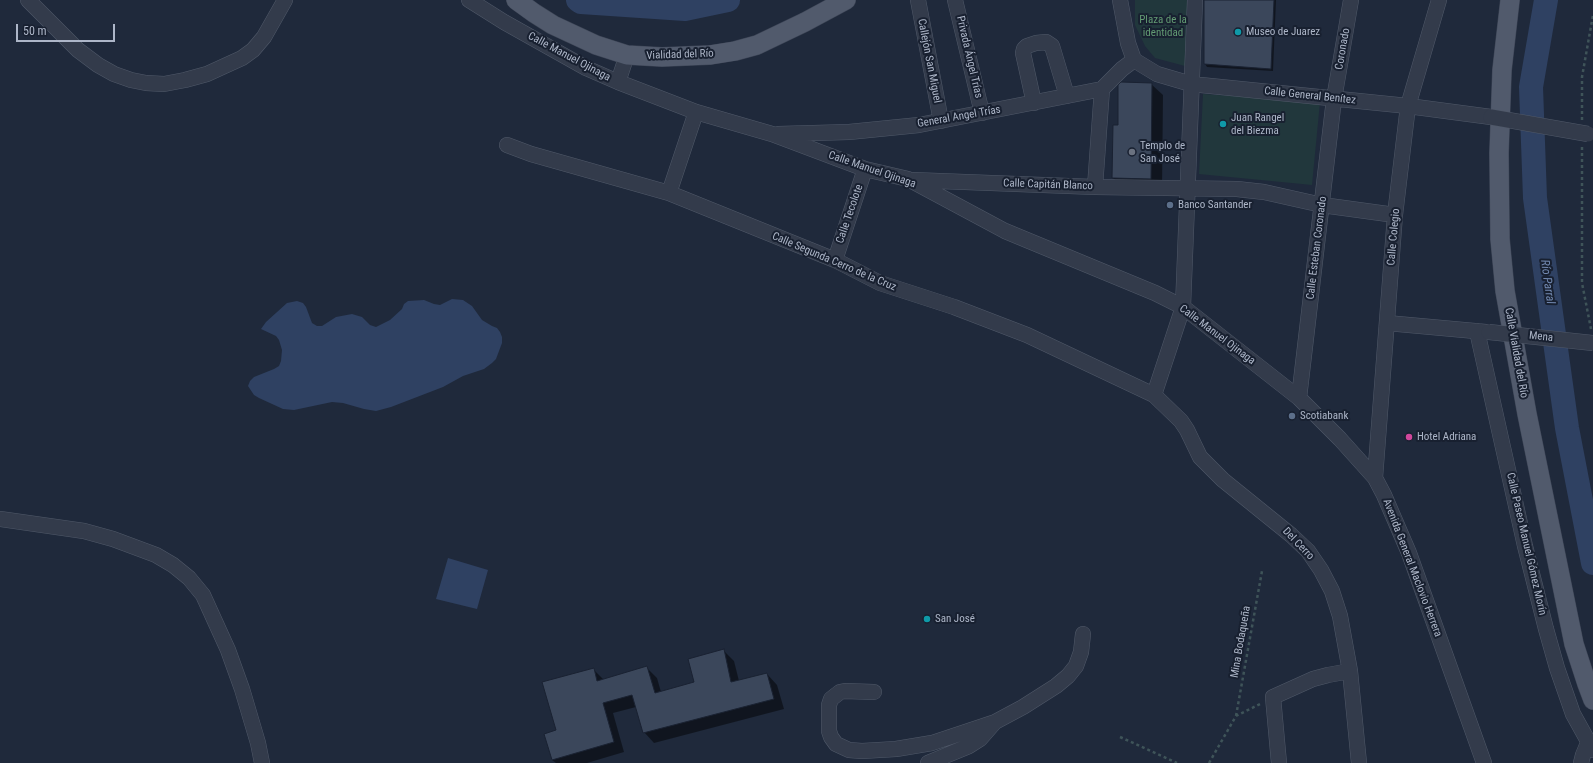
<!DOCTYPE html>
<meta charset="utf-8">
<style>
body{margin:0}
#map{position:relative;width:1593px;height:763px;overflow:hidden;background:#1f293b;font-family:"Roboto Condensed",sans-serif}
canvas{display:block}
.scale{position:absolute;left:16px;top:24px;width:99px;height:18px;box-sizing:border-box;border:2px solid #adb6c8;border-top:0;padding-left:5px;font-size:12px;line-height:14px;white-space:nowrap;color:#adb6c8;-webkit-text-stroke:3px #182030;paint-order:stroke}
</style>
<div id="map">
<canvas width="1593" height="763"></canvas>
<div class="scale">50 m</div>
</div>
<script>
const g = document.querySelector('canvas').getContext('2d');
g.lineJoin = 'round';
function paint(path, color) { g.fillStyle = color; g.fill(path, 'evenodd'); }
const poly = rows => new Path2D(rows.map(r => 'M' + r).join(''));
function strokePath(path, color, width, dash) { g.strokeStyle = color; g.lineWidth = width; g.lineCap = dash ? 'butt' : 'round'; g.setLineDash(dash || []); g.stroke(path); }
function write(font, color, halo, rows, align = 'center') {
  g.font = font + ' "Roboto Condensed",sans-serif'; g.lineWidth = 4; g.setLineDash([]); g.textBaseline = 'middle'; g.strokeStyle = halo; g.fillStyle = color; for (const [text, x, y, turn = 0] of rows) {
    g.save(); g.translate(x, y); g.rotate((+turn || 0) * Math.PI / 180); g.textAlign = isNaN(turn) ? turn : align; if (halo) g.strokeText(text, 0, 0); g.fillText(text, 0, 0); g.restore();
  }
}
const green = poly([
 [1135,0,1189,0,1185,66,1155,58,1145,46,1135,25],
 [1203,94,1320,102,1312,185,1199,174]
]);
const water = poly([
 [452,299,463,300,472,306,482,320,492,326,497,328,500,332,502,337,502,343,496,359,492,363,484,369,463,376,443,387,391,407,376,411,364,409,343,403,332,402,294,410,283,409,259,398,254,395,248,386,250,381,254,377,274,369,279,366,281,361,282,350,279,340,276,336,261,329,266,322,287,303,297,301,303,303,306,307,312,323,317,326,322,326,336,317,352,314,362,317,370,325,376,327,390,320,402,309,404,304,408,301,424,300,434,304,440,305],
 [448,558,488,570,477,609,436,599]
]);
const shadow = poly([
 [1205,0,1276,0,1273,71,1207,67,1205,64],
 [1151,84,1163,95,1162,190,1125,189,1113,178,1119,126],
 [724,651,734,661,739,681,767,674,777,685,784,709,654,743,644,732,636,707,613,713,624,752,587,763,556,763,552,760,558,731,594,670,604,680,646,667,657,678,661,692,696,683]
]);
const river = poly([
 [578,0,581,2,685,9,728,0],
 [1546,0,1531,87,1535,198,1567,428,1593,563]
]);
const building = poly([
 [1204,0,1274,0,1271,69,1204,64,1204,0],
 [1121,82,1152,83,1151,179,1112,178,1113,125,1118,125,1118,85,1121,82],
 [724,649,731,682,767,673,774,699,643,733,632,695,603,703,614,742,552,760,544,734,556,730,542,682,594,668,597,681,647,666,655,693,694,682,688,659,724,649]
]);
const path = poly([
 [1582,120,1582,77,1593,15],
 [1582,147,1582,283,1591,329],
 [1236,716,1262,571],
 [1120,737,1177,763],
 [1209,763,1236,716,1260,704]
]);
const minor = poly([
 [28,0,78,50,98,65,114,74,131,80,146,83,164,84,185,80,207,74,242,58,253,50,264,37,285,0],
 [469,0,504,22,586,68,618,82,696,112,772,134,865,169,908,179,1005,231,1155,293,1183,307,1299,398,1340,439,1375,478,1384,495,1409,553,1484,763],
 [918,0,941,121],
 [955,0,982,113],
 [1120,0,1128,43,1134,60],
 [1134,60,1157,74,1191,84,1408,106,1491,117],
 [618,82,627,55],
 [1034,103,1023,53,1024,49,1027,46,1036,43,1046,42,1052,46,1067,96],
 [778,134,849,132,919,125,1102,89,1122,69,1134,60],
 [507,145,531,154,669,193,835,260,880,283,954,307,1027,335,1154,395,1181,421,1187,430,1200,457,1223,480,1291,535,1308,551,1321,570,1332,591,1340,616,1350,671,1359,763],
 [913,180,1095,187,1237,189,1264,192,1322,205,1395,215],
 [1095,187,1102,89],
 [669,193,696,112],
 [835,260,865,169],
 [1387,323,1486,332],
 [1477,331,1525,546,1546,629,1557,668,1573,714,1593,750],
 [1154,395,1183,307,1195,0],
 [1299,398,1334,99,1351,0],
 [1375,478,1395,215,1408,106,1439,0],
 [0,519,84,531,113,539,156,555,173,565,189,578,203,595,228,650,242,689,258,743,262,763],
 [874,692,845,691,840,692,831,699,829,705,829,731,831,737,836,744,849,750,862,751,896,749,932,743,995,722,1023,707,1056,686,1068,676,1076,666,1081,652,1083,634],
 [928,763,969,746,980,739,994,723],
 [1279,763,1273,697,1313,679,1328,675,1350,671],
 [1581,763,1583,755,1588,743]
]);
const major = poly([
 [516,0,534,13,553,25,596,45,627,55,662,57,710,55,735,51,757,45,805,22,846,0],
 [1510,0,1502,70,1499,153,1500,239,1505,291,1527,414,1574,644,1587,684,1593,700]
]);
const minorBridge = poly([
 [1491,117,1588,134],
 [1489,332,1593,343]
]);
const markers = [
 [1238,32,4,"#0f9aa8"],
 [1223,124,4,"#0f9aa8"],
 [1132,152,4,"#6b7280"],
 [1170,205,4,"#5c6f8a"],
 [1292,416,4,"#5c6f8a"],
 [1409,437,4,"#d1479c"],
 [927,619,4,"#0f9aa8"]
];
const parkNames = [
 ["Plaza de la",1163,20],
 ["identidad",1163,33]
];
const poiNames = [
 ["Museo de Juarez",1246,32],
 ["Juan Rangel",1231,118],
 ["del Biezma",1231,131],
 ["Templo de",1140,146],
 ["San José",1140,159],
 ["Banco Santander",1178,205],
 ["Scotiabank",1300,416],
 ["Hotel Adriana",1417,437],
 ["San José",935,619]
];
const streetNames = [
 ["Coronado",1343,49,-80],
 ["Vialidad del Río",680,55,-2],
 ["Calle Manuel Ojinaga",569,57,28],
 ["Privada Ángel Trías",969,57,77],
 ["Callejón San Miguel",929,61,79],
 ["Calle General Benítez",1310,96,6],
 ["General Angel Trías",959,117,-10],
 ["Calle Manuel Ojinaga",872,170,19],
 ["Calle Capitán Blanco",1048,185,2],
 ["Calle Tecolote",850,214,-71],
 ["Calle Colegio",1394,237,-85],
 ["Calle Esteban Coronado",1317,248,-83],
 ["Calle Segunda Cerro de la Cruz",834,262,23],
 ["Calle Manuel Ojinaga",1217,335,37],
 ["Mena",1541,337,6],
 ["Calle Vialidad del Río",1516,353,80],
 ["Del Cerro",1298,544,46],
 ["Calle Paseo Manuel Gómez Morín",1526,544,77],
 ["Avenida General Maclovio Herrera",1412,568,69],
 ["Mina Bodaqueña",1241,642,-80]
];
const waterNames = [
 ["Río Parral",1547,282,82]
];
paint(green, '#21373c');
paint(water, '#2f4162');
paint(shadow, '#0007');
strokePath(river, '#2f4162', 24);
paint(building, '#3b475b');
strokePath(building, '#1a2232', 1);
strokePath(minor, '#505969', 16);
strokePath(major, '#3c4455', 20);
strokePath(path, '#3f5459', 2.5, [3, 3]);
strokePath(minor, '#333b4b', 15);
strokePath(major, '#515a6c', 19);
strokePath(minorBridge, '#505969', 16, []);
strokePath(minorBridge, '#333b4b', 15);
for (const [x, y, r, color] of markers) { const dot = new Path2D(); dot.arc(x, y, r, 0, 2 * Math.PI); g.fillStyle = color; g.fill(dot); strokePath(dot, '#182030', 1.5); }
write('11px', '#639b73', '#182030', parkNames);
write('11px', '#adb6c8', '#182030', poiNames, 'left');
write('11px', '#adb6c8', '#182030', streetNames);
write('italic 12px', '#738ab2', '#182030', waterNames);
</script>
